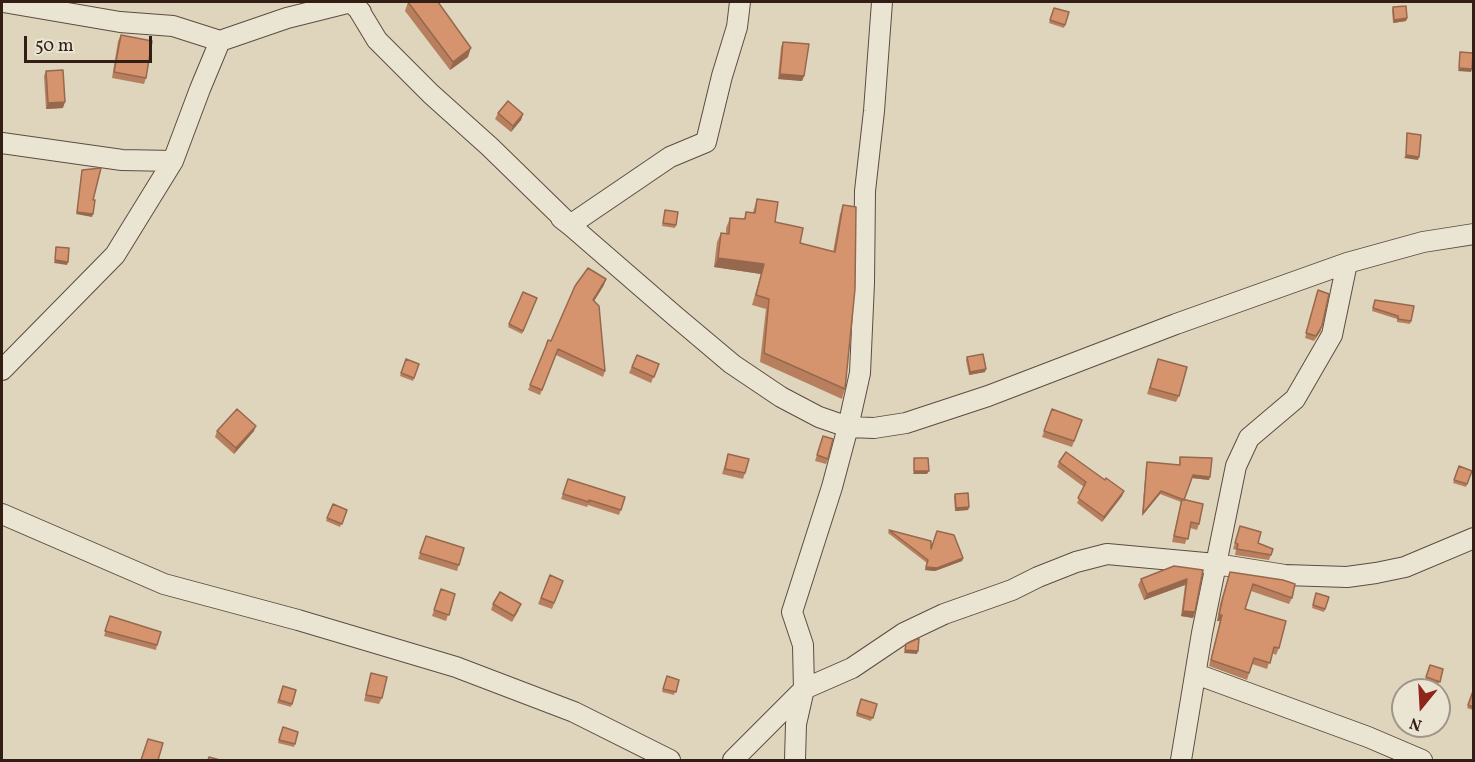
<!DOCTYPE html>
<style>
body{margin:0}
#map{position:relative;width:1475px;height:762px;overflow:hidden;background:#ded5bc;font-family:Vollkorn,serif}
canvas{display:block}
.frame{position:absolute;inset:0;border:3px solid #331e16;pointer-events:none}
.north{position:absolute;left:1391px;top:678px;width:60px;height:60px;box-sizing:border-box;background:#eae4d3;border:2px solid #a19587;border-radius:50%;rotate:198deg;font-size:16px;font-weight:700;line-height:24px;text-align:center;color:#331e16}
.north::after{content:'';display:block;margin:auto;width:21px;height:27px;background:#8f2418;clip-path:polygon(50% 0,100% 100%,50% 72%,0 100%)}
.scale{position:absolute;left:24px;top:36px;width:128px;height:27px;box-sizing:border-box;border:3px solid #331e16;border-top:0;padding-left:8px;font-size:18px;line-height:21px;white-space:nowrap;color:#331e16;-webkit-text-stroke:4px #eae4d3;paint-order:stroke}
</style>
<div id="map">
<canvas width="1475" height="762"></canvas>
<div class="frame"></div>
<div class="north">N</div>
<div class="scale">50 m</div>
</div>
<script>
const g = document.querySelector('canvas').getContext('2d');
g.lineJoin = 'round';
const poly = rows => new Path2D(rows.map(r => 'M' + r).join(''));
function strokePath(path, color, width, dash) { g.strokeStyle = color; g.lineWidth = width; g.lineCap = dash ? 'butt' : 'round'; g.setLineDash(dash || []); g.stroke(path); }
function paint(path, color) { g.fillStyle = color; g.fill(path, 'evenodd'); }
const minor = poly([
 [3,2,120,22,173,26,220,41],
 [354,2,377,40,431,94,490,147,570,225,675,316,732,364,781,397,819,417,848,427,874,428,906,423,988,396,1176,324,1347,263,1423,242,1474,234],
 [2,143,122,160,173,161],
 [561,218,570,225,670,157,706,142,722,76,737,27,740,2],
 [2,370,115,255,173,161,200,89,220,41,287,18,351,2,361,12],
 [2,514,164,584,298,620,456,667,574,712,670,760],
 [1196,674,1368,737,1422,760],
 [733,760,804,689,803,645,792,612,832,487,848,427,860,373,864,283,865,191,874,111,882,2],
 [795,760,796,724,804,689,852,668,904,633,944,614,1012,590,1038,577,1076,562,1107,554,1216,564,1285,575,1347,577,1376,573,1405,567,1474,538],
 [1181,760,1202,633,1236,466,1249,438,1295,399,1332,335,1347,263]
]);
const wall = poly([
 [408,2,468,57,450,70,405,11],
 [1393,7,1407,18,1406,21,1393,23,1392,10],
 [1054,8,1069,12,1064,28,1049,23],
 [121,35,146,78,144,84,112,78,118,41],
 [783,42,804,76,802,81,778,79,781,47],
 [46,71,63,108,46,109,44,76],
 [498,113,523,114,521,120,511,132,495,119],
 [757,199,775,222,800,243,833,252,840,214,843,205,845,389,842,399,760,362,766,309,752,305,761,274,714,267,717,242,721,233,726,233,726,228,730,218,744,219,746,212,753,212],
 [665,210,676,225,675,228,662,226],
 [604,285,594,301,605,371,603,377,556,355,540,395,528,390,546,346],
 [1318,290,1321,331,1314,341,1305,338],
 [523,292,537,298,522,334,508,327],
 [1375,300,1411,321,1410,324,1397,322,1397,319,1372,311],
 [637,355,659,364,651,383,629,373],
 [967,357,985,372,969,375,966,360],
 [406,359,419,364,413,381,400,376],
 [1158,359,1179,396,1176,402,1147,394],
 [1052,409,1082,420,1072,447,1042,437],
 [217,431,254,431,234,454,215,437],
 [823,436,828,459,826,464,815,461],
 [728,454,745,473,743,479,722,474],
 [1180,457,1209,480,1192,478,1184,500,1199,524,1197,530,1190,528,1185,544,1172,542,1181,502,1160,494,1142,516,1146,465,1147,462,1179,465],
 [1059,462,1105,480,1124,491,1122,496,1102,522,1077,503,1084,487,1057,467],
 [1459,466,1472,471,1466,487,1453,483],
 [568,479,625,497,619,515,588,505,587,507,561,499],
 [955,494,969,507,968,510,955,511,954,497],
 [333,504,347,510,340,527,326,521],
 [1240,526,1258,543,1273,549,1269,560,1235,555,1236,550,1233,549],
 [889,530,931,549,963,558,962,561,935,571,925,570,927,563,888,533],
 [426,536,464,548,457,571,418,559],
 [1203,570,1195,612,1193,618,1181,616,1185,585,1144,600,1138,585,1141,579],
 [1230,572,1292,598,1289,604,1251,591,1245,609,1279,648,1276,655,1272,653,1267,669,1252,664,1247,680,1209,666,1220,621,1217,621,1220,604],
 [550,575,563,581,552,609,538,604],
 [441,589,455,594,446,621,432,616],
 [1316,593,1329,597,1324,612,1312,608],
 [493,604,519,610,512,622,491,610],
 [110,616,157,645,156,650,104,636],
 [1430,665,1443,669,1438,685,1425,680],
 [371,673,382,698,379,704,364,701],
 [667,676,679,680,674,695,662,692],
 [283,686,296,690,291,707,277,703],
 [1473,691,1473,710,1467,708],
 [861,699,877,704,871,721,856,716],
 [283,727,298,732,294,747,278,743]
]);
const shadedWall = poly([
 [1407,18,1406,21,1393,23,1394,20],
 [471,48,468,57,450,70,453,62],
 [1459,68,1472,69,1471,72,1458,71],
 [780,74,804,76,802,81,778,79],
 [65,102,63,108,46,109,48,103],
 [523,114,521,120,511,132,513,126],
 [1406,155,1419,157,1418,160,1404,158],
 [77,212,93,214,92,217,76,214],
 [718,258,764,264,761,274,714,267],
 [55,260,68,262,67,265,54,263],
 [606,279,604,285,591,306,593,300],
 [986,369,985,372,969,375,970,372],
 [256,426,254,431,234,454,236,448],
 [914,471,929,471,927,474,913,474],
 [1193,475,1210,477,1209,480,1192,478],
 [1124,491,1122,496,1102,522,1104,517],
 [1161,491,1160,494,1142,516,1143,513],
 [969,507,968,510,955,511,956,508],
 [963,558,962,561,935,571,925,570,926,567],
 [1187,579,1185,585,1144,600,1147,594],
 [1183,611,1195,612,1193,618,1181,616],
 [1219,615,1222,615,1220,621,1217,621],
 [905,650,918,651,917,654,904,653]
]);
const building = poly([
 [408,2,438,2,471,48,453,62,408,2],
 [1406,6,1407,18,1394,20,1393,7,1406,6],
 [1054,8,1069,12,1065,25,1050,20,1054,8],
 [121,35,152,41,146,78,114,72,121,35],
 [783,42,809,44,804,76,780,74,783,42],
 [1460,52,1473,53,1472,69,1459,68,1460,52],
 [63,70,65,102,48,103,46,71,63,70],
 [508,101,523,114,513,126,498,113,508,101],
 [1407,133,1421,135,1419,157,1406,155,1407,133],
 [101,168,93,200,95,200,93,214,77,212,82,170,101,168],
 [757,199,778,202,775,222,803,228,800,243,835,252,843,205,856,207,855,289,845,389,764,353,769,299,756,295,764,264,718,258,721,233,729,234,730,218,745,219,746,212,755,213,757,199],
 [665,210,678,212,676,225,663,223,665,210],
 [56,247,69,248,68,262,55,260,56,247],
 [588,268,606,279,593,300,599,306,605,371,558,349,542,390,530,385,546,346,548,340,551,341,575,286,588,268],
 [1318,290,1329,294,1322,326,1316,336,1306,333,1318,290],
 [523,292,537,298,523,331,509,324,523,292],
 [1375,300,1414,306,1411,321,1398,319,1398,316,1373,308,1375,300],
 [983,354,986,369,970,372,967,357,983,354],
 [637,355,659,364,654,377,632,367,637,355],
 [406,359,419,364,414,378,401,373,406,359],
 [1158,359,1187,367,1179,396,1150,388,1158,359],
 [237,409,256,426,236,448,217,431,237,409],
 [1052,409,1082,420,1074,441,1044,431,1052,409],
 [823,436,833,439,828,459,817,455,823,436],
 [1066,452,1105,480,1106,478,1124,491,1104,517,1078,498,1086,482,1059,462,1066,452],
 [728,454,749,459,745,473,725,469,728,454],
 [1180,457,1212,458,1210,477,1193,475,1184,500,1161,491,1143,513,1147,462,1180,465,1180,457],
 [914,458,928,458,929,471,914,471,914,458],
 [1459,466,1472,471,1467,484,1454,480,1459,466],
 [568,479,625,497,621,510,589,500,589,502,563,494,568,479],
 [968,493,969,507,956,508,955,494,968,493],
 [1182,499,1203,504,1199,524,1191,522,1188,539,1174,536,1182,499],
 [333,504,347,510,342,524,327,518,333,504],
 [1240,526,1261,532,1258,543,1273,549,1271,555,1237,549,1238,544,1235,543,1240,526],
 [889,530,931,541,931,549,937,531,954,535,963,558,937,568,926,567,928,560,889,530],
 [426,536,464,548,459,565,420,553,426,536],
 [1174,566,1203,570,1195,612,1183,611,1187,579,1147,594,1141,579,1174,566],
 [1230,572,1283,580,1295,584,1292,598,1253,584,1245,609,1286,621,1279,648,1274,647,1270,663,1254,658,1249,673,1211,660,1222,615,1219,615,1223,597,1230,572],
 [550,575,563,581,554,603,541,598,550,575],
 [441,589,455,594,449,615,434,610,441,589],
 [500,592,521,604,514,616,493,604,500,592],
 [1316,593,1329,597,1325,609,1313,605,1316,593],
 [110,616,161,632,157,645,105,631,110,616],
 [919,638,918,651,905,650,906,644,919,638],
 [1430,665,1443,669,1440,682,1426,677,1430,665],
 [371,673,387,677,382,698,366,695,371,673],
 [667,676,679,680,676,692,663,689,667,676],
 [283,686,296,690,292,704,279,700,283,686],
 [1473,691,1473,707,1468,705,1473,691],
 [861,699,877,704,873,718,857,713,861,699],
 [283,727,298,732,295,744,279,740,283,727],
 [148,739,163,743,158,760,141,760,148,739],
 [209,757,220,760,208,760,209,757]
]);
strokePath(minor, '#5e4c40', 22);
strokePath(minor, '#eae4d3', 20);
paint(wall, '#b87f5f');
paint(shadedWall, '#96684d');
paint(building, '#d6946e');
strokePath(building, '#96684d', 1.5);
</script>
